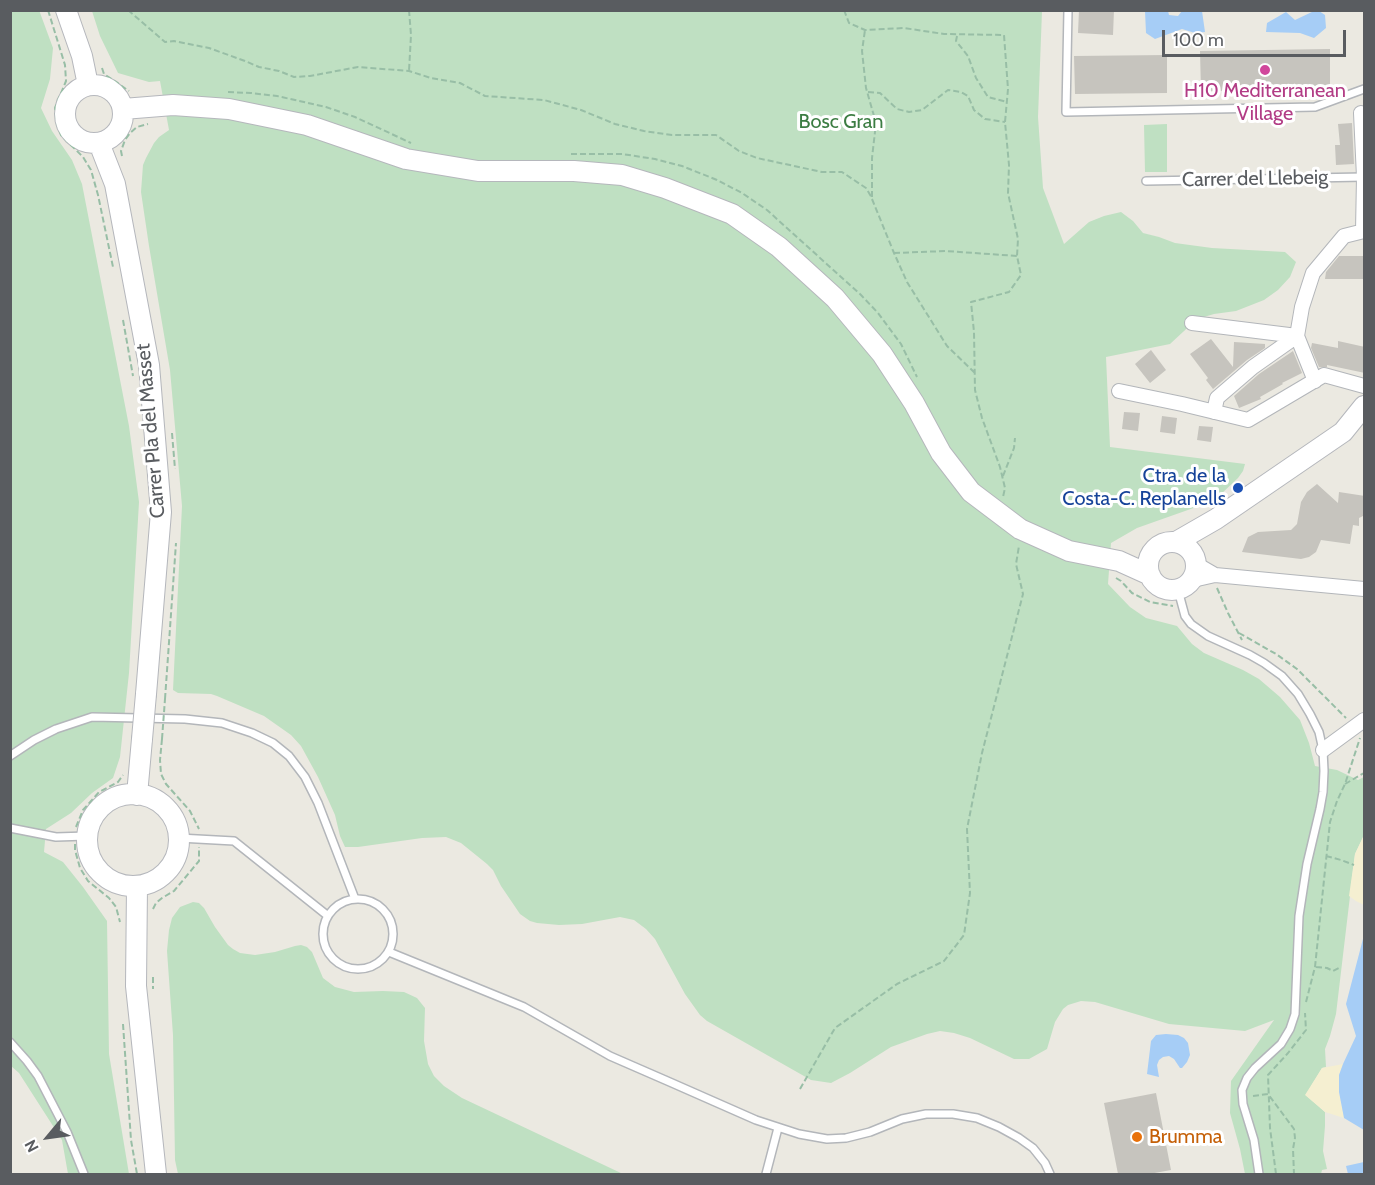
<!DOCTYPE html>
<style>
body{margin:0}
#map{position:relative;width:1375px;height:1185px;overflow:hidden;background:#ebe9e1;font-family:Cabin,sans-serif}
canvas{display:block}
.frame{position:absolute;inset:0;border:12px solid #595c60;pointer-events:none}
.north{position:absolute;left:18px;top:1107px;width:60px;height:60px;-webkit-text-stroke:4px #fff;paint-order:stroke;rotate:241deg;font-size:16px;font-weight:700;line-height:24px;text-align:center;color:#595c60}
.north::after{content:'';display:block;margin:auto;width:21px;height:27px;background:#595c60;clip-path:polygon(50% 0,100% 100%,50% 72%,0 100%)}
.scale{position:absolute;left:1162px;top:30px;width:184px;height:27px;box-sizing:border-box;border:3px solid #595c60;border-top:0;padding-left:8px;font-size:18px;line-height:21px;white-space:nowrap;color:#595c60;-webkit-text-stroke:4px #fff;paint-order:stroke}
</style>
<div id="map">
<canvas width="1375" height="1185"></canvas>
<div class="frame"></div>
<div class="north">N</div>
<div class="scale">100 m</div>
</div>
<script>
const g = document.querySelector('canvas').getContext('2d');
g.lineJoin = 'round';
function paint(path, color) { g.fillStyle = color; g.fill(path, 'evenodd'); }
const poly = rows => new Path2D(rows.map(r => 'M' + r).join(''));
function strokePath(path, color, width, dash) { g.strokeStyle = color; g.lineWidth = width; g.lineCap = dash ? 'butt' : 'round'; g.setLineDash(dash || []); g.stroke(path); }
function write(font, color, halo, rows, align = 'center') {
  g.font = font + ' Cabin,sans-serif'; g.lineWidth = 6; g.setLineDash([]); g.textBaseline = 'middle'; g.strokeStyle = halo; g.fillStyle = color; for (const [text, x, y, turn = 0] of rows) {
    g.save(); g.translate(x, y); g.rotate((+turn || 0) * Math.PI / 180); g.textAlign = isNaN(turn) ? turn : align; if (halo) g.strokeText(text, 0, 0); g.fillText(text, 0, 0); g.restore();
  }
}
const green = poly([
 [39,10,53,48,50,79,41,108,52,131,72,160,82,184,129,426,139,502,129,673,120,757,113,778,92,793,71,813,46,829,44,852,63,862,83,887,107,921,109,1054,129,1174,68,1174,62,1140,19,1073,11,1066,10,11],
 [92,11,1042,11,1038,117,1043,188,1064,244,1089,222,1104,216,1121,212,1133,221,1143,233,1159,237,1175,243,1212,248,1285,252,1296,262,1290,277,1278,290,1264,300,1236,311,1214,314,1197,319,1170,344,1106,357,1110,447,1245,464,1243,471,1238,478,1219,496,1202,505,1137,528,1111,543,1108,584,1130,607,1146,618,1177,626,1192,644,1204,653,1243,670,1259,679,1280,697,1300,720,1309,743,1315,766,1337,770,1358,780,1364,777,1364,835,1355,854,1336,1014,1330,1036,1325,1049,1326,1067,1322,1068,1306,1095,1325,1112,1325,1126,1323,1151,1327,1169,1322,1170,1321,1174,1245,1174,1240,1149,1230,1113,1231,1081,1274,1020,1245,1031,1169,1024,1095,1002,1081,1001,1068,1005,1063,1009,1055,1022,1047,1049,1029,1059,1014,1059,970,1038,954,1033,940,1031,927,1034,891,1047,850,1073,831,1083,811,1080,707,1021,700,1015,685,994,655,939,646,929,634,920,620,917,582,924,559,925,537,923,530,921,520,914,501,886,493,870,487,864,461,843,446,837,422,838,358,847,345,847,340,836,335,815,318,777,301,746,291,735,264,716,217,696,211,694,178,693,173,690,182,506,170,370,149,246,141,192,143,165,146,158,154,143,159,137,169,130,160,81,149,82,118,73,100,36],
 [1167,124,1167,172,1145,172,1144,125],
 [193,902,199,903,204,908,215,927,228,945,233,949,240,953,255,955,275,952,295,946,301,945,307,947,312,952,323,978,335,987,354,992,383,991,404,992,417,998,425,1008,424,1041,428,1064,434,1076,444,1086,462,1098,623,1174,178,1174,175,1160,173,1035,167,951,169,930,172,918,180,907]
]);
const sand = poly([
 [1364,835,1364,905,1356,901,1349,896,1355,854],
 [1343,1064,1339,1075,1339,1092,1344,1118,1325,1112,1305,1095,1322,1068]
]);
const water = poly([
 [1145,11,1168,11,1169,15,1178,16,1182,11,1202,11,1205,32,1195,33,1182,29,1155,39,1146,33],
 [1314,11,1319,11,1325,15,1326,28,1314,38,1300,33,1266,32,1267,23,1286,12,1295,20],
 [1364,935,1364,1174,1348,1174,1346,1166,1364,1162,1364,1130,1344,1118,1339,1092,1339,1075,1343,1064,1356,1036,1346,1004],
 [1166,1034,1178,1035,1184,1038,1188,1043,1190,1055,1187,1062,1182,1068,1180,1068,1174,1059,1169,1056,1163,1057,1159,1060,1157,1065,1159,1077,1147,1074,1151,1041,1156,1035]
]);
const building = poly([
 [1079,10,1114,10,1113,35,1078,33],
 [1330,49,1330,90,1201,91,1200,51],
 [1167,55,1167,93,1075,94,1074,56],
 [1352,123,1354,164,1336,165,1335,145,1340,145,1338,124],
 [1339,256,1365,256,1365,279,1325,279,1326,272],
 [1211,339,1233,367,1234,342,1265,344,1265,348,1247,360,1213,389,1206,380,1208,378,1190,354],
 [1338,341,1365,347,1365,373,1327,365,1327,367,1319,367,1311,348,1312,343,1338,348],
 [1151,350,1166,370,1150,383,1135,364],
 [1293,351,1302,373,1282,383,1283,384,1260,397,1261,399,1239,408,1234,396,1259,374],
 [1124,412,1140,413,1138,431,1122,429],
 [1162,416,1177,418,1175,434,1160,432],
 [1199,426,1213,427,1211,442,1197,440],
 [1317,484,1338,503,1339,492,1365,496,1365,515,1359,518,1359,526,1353,525,1350,544,1321,540,1316,552,1309,557,1301,559,1242,552,1248,537,1258,532,1291,530,1297,524,1301,502,1307,492],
 [1156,1093,1171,1170,1149,1174,1118,1174,1104,1103]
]);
const path = poly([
 [48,10,65,65,66,81,55,108,57,123,61,135,83,157,91,170,98,195,113,267],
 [128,10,165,42,174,41,209,48,245,61,259,67,279,71,294,77,310,76,358,67,409,71,431,78,460,83,485,96,544,100,581,110,615,124,644,131,672,135,716,135,739,151,757,158,822,172,842,172,866,188,872,198,872,158,876,123,866,88,862,51,865,30],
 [409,10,411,35,409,71],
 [844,10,849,23,865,30,904,28,944,34,1004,35,1008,89,1005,122,1009,165,1008,193,1018,239,1017,256,1021,275,1009,292,971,302,974,332,975,390,982,418,1000,467,1005,488,1003,497],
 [957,36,956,41,968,56,976,78,988,97,1007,102],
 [102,68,104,74,129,91],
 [228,92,251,93,277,96,326,107,355,117,411,143],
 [868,92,880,93,897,109,909,112,922,110,948,90,961,92,968,96,974,110,985,119,1005,122],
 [571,154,622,154,655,159,682,166,717,180,742,193,767,210,861,295,878,313,901,344,917,377],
 [122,156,121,151,125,140,130,133,137,127,148,124],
 [872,199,894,253,907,282,947,346,975,373],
 [894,253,946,251,1017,256],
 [123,320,133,376],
 [172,433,175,469],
 [1003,476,1014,448,1015,438],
 [1116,578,1121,581,1132,593,1150,602,1173,606],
 [1217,588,1228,613,1242,640],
 [1239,633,1276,654,1297,669,1346,718],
 [165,699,176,543],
 [162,739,160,760,161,774,166,784,190,811,199,829],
 [1345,784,1364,773],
 [76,827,83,810,99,792,118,782,123,775],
 [75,844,75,850,80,868,88,881,109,898,116,907,120,922],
 [1326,856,1341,860,1354,865],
 [153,909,156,903,162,898,174,891,199,861,199,847],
 [1316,967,1327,968,1333,971,1341,967],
 [153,977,153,989],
 [1306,1002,1315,967,1330,822,1337,801,1345,784,1360,738],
 [123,1024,131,1140,137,1174],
 [800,1089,835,1028,897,984,944,961,964,935,970,893,967,829,982,753,1023,594,1016,564,1019,546],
 [1253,1096,1268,1094,1294,1129,1295,1138,1293,1149,1294,1174],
 [1276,1174,1270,1128,1268,1075,1288,1053,1306,1030,1305,1013]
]);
const lane = poly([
 [1068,10,1066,112,1315,107,1364,89],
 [1146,181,1364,177],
 [1178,590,1185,616,1191,624,1208,636,1250,655,1264,663,1282,676,1298,694,1310,714,1319,732,1323,750,1324,771,1323,792,1320,809,1307,864,1299,916,1295,1014,1290,1029,1281,1044,1255,1068,1247,1078,1242,1090,1243,1104,1254,1140,1259,1174],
 [10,756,34,740,56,729,92,717,185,719,222,723,252,733,273,743,289,756,305,777,318,803,355,899],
 [10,828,56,837,87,836],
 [179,838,234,841,328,916],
 '323 934a35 35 0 1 1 70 0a35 35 0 1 1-70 0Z',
 [389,952,524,1007,610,1056,672,1083,756,1120,799,1134,827,1139,846,1138,870,1132,902,1119,926,1114,953,1114,977,1118,999,1127,1019,1138,1033,1148,1045,1163,1050,1174],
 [10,1042,27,1061,38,1076,67,1132,84,1174],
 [766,1174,778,1128]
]);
const street = poly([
 [1361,113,1364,177,1363,231],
 [1192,323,1297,336],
 [1297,336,1302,307,1313,273,1344,236,1364,231],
 [1297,336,1315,381],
 [1119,391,1182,404,1248,420,1324,375,1364,386],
 [1214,412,1217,398,1253,367,1297,336],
 [1196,564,1215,575],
 [1193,580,1215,575,1364,589],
 [1323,750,1364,720]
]);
const secondary = poly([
 [66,10,82,56,88,85],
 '65 114a29 29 0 1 1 58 0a29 29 0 1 1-58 0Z',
 [123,109,173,105,229,109,307,125,406,159,478,171,574,171,622,175,665,188,732,214,779,247,835,298,882,354,914,403,941,453,971,492,1020,529,1069,551,1119,561,1150,575],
 [99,143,115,184,149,365,161,512,146,694],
 [1176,542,1216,519,1343,432,1364,406],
 '1148 566a24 24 0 1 1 48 0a24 24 0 1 1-48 0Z',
 '87 840a46 46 0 1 1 92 0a46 46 0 1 1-92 0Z',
 [137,795,142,739],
 [137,886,136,986,156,1174]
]);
const pathBridge = poly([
 [162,739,165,699]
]);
const secondaryBridge = poly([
 [142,739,146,694]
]);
const markers = [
 [1265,70,6,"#d1479c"],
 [1238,488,6,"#1a4fb4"],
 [1137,1137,6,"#e8710a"]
];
const hotelNames = [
 ["H10 Mediterranean",1265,91],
 ["Village",1265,114]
];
const parkNames = [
 ["Bosc Gran",841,122]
];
const streetNames = [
 ["Carrer del Llebeig",1255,179,-1],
 ["Carrer Pla del Masset",151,431,-95]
];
const transitNames = [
 ["Ctra. de la",1226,476],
 ["Costa-C. Replanells",1226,499]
];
const foodNames = [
 ["Brumma",1149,1137]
];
paint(green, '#bfe0c2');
paint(sand, '#f5efd1');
paint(water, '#a6cdf6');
paint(building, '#c6c4be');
strokePath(lane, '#b3b6ba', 10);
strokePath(street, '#b3b6ba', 16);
strokePath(secondary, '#b5b7bc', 22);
strokePath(path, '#98bea6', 2, [6, 3]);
strokePath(lane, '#fff', 7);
strokePath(street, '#fff', 14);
strokePath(secondary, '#fff', 20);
strokePath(secondaryBridge, '#b5b7bc', 22, []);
strokePath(pathBridge, '#98bea6', 2, [6, 3]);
strokePath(secondaryBridge, '#fff', 20);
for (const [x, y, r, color] of markers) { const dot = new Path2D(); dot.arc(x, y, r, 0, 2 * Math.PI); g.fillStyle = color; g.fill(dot); strokePath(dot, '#fff', 2); }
write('20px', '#b23c85', '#fff', hotelNames);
write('20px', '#3c7d43', '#fff', parkNames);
write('20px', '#595c60', '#fff', streetNames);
write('20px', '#164399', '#fff', transitNames, 'right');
write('20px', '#c56008', '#fff', foodNames, 'left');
</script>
